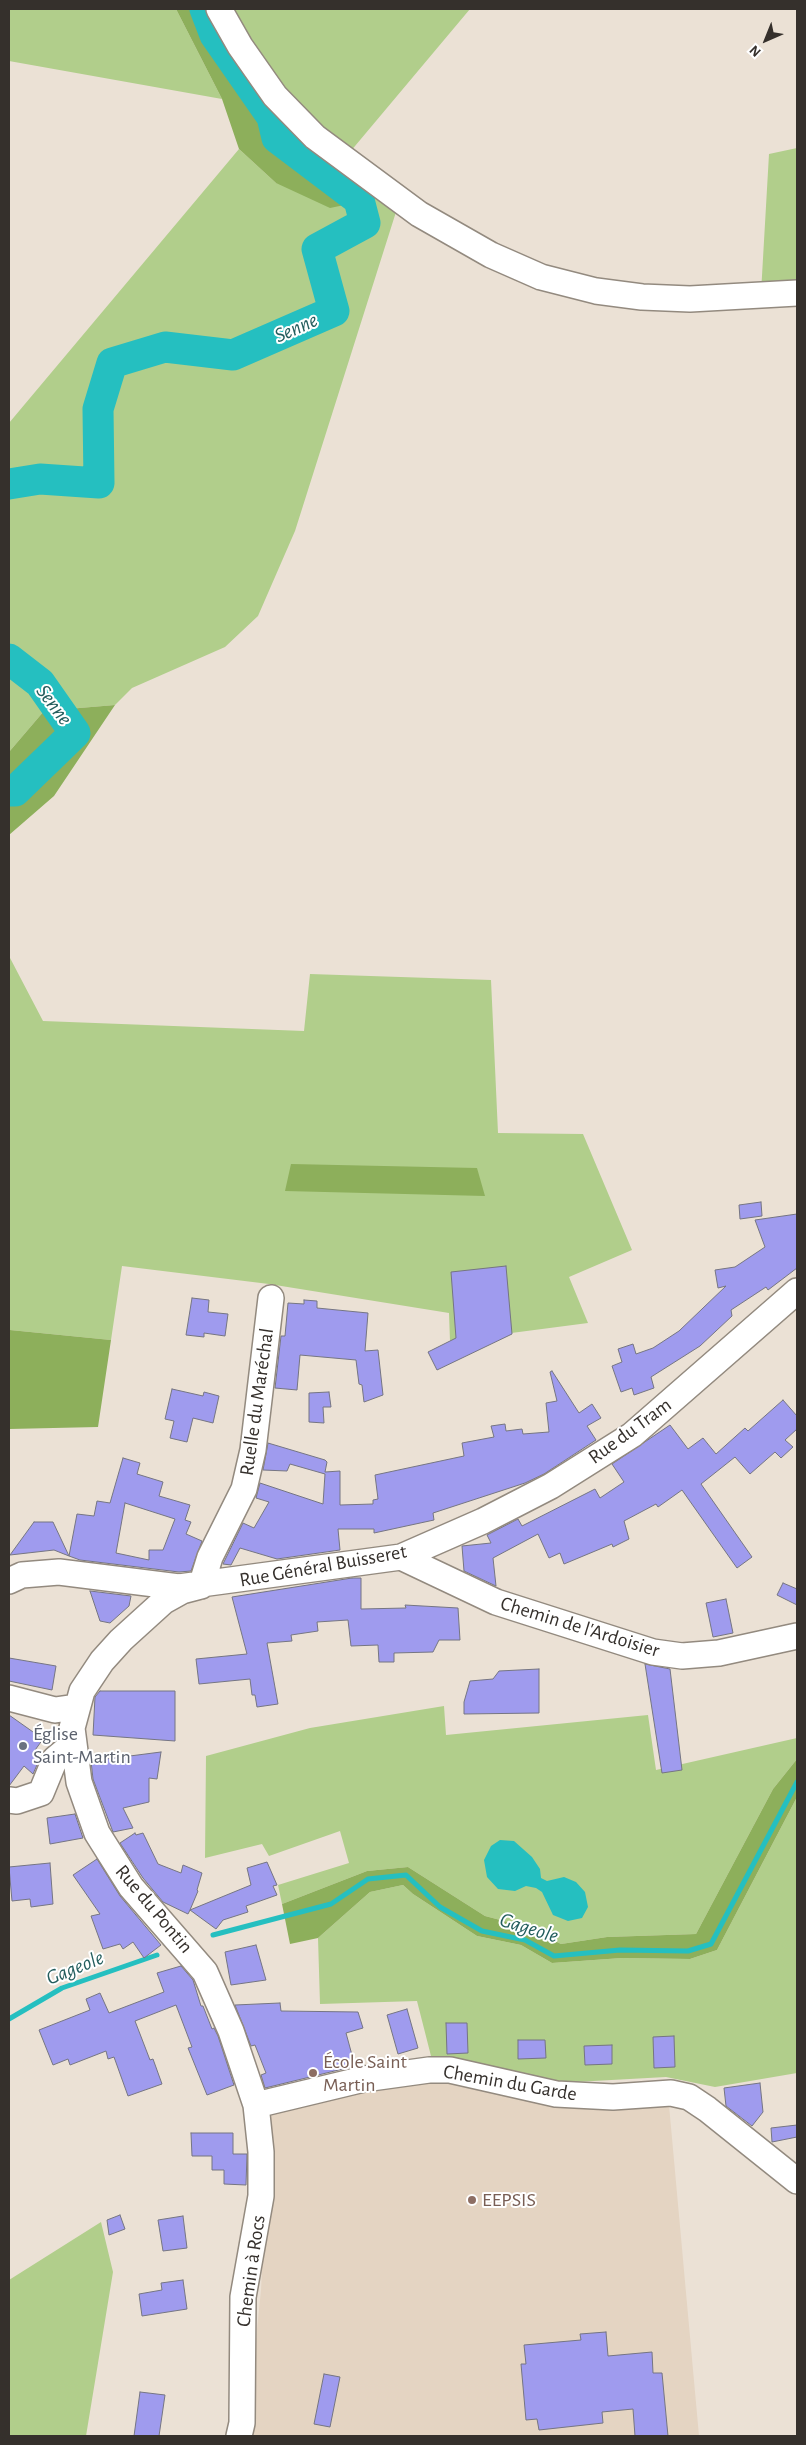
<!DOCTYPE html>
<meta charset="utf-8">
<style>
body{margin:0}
#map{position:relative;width:806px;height:2445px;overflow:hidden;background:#ebe1d5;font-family:"Alegreya Sans",sans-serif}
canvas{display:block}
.frame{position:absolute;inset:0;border:10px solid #35302c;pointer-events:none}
.north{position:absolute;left:741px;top:15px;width:50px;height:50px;-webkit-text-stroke:4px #fff;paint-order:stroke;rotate:224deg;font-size:14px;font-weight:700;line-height:20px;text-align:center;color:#35302c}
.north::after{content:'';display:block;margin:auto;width:18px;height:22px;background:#35302c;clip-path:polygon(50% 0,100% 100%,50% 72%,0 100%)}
</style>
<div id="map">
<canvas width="806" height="2445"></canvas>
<div class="frame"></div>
<div class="north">N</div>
</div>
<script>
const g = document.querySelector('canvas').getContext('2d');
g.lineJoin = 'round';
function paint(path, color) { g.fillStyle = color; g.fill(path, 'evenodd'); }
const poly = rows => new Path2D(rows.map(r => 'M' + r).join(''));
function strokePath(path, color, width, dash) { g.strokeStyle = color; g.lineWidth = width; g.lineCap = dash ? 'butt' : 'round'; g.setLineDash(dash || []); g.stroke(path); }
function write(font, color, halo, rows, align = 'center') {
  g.font = font + ' "Alegreya Sans",sans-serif'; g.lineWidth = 4; g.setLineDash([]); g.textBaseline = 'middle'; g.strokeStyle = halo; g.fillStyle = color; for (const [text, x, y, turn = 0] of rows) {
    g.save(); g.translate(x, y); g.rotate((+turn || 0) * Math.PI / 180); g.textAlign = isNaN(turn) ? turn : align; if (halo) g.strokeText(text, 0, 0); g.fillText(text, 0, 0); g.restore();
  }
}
const built = poly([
 [435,2072,668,2094,699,2436,246,2436,261,2290,270,2110]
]);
const green = poly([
 [9,9,176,9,222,99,9,61],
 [231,9,470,9,350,152,274,81],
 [797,148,797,290,761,293,769,154],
 [239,149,276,183,402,193,295,531,258,616,225,647,132,688,115,705,44,711,9,752,9,423],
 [9,956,43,1021,304,1031,310,974,491,980,498,1133,583,1134,632,1250,569,1277,588,1323,450,1341,449,1313,269,1284,122,1266,111,1340,10,1330,9,1336],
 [444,1706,446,1735,648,1715,656,1770,797,1738,797,1759,773,1789,696,1934,607,1937,561,1944,527,1927,485,1916,408,1867,367,1871,282,1904,278,1885,349,1863,340,1831,269,1856,262,1844,205,1858,206,1756,310,1728],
 [797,1797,797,2073,715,2087,666,2077,557,2083,487,2071,431,2056,417,2001,320,2004,318,1938,370,1892,403,1885,413,1894,477,1936,521,1945,552,1963,622,1958,690,1959,717,1950],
 [101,2222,113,2272,86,2436,9,2436,9,2280]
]);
const forest = poly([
 [176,9,231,9,274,81,350,152,402,193,330,208,276,183,239,149,222,99],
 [115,705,54,796,9,835,9,752,44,711],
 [291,1164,477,1168,485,1196,285,1191],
 [10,1330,111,1340,98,1427,9,1429],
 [797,1759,797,1797,717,1950,690,1959,622,1958,552,1963,521,1945,477,1936,413,1894,403,1885,370,1892,318,1938,290,1944,282,1904,367,1871,408,1867,485,1916,527,1927,561,1944,607,1937,696,1934,773,1789]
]);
const water = poly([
 [500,1840,514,1841,532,1857,540,1869,541,1878,547,1881,564,1877,576,1882,585,1892,588,1907,582,1918,568,1921,553,1915,542,1892,536,1888,526,1886,515,1891,498,1889,487,1877,484,1860,491,1846]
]);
const stream = poly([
 [213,1935,331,1904,368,1879,406,1875,440,1907,482,1931,525,1940,554,1956,620,1950,688,1951,711,1944,797,1782],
 [9,2019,62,1988,157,1955]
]);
const river = poly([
 [9,484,40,479,99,483,98,409,112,363,165,347,233,355,334,311,317,249,365,223,359,200,277,138,272,117,215,35,205,9],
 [9,659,40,683,75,733,15,791,9,791]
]);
const building = poly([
 [761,1202,762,1216,740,1219,739,1205,761,1202],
 [797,1214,797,1268,768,1290,766,1287,731,1310,732,1316,700,1346,651,1377,654,1388,634,1395,632,1388,621,1392,612,1366,622,1362,618,1349,633,1344,636,1354,653,1348,679,1331,726,1286,718,1288,715,1270,735,1267,765,1247,755,1220,797,1214],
 [506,1266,512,1334,437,1370,428,1352,456,1338,451,1272,506,1266],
 [192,1298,209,1300,208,1312,228,1314,225,1336,204,1333,204,1337,186,1335,192,1298],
 [304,1300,317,1301,317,1308,368,1313,365,1351,378,1350,383,1395,364,1402,362,1385,359,1384,356,1360,300,1355,297,1390,275,1388,281,1336,285,1336,288,1303,304,1304,304,1300],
 [552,1371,579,1413,592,1404,601,1418,587,1426,596,1440,544,1474,525,1483,433,1513,434,1520,374,1533,374,1529,338,1529,340,1550,277,1559,240,1548,231,1565,223,1564,243,1523,254,1528,269,1502,256,1498,260,1483,323,1504,325,1474,290,1464,287,1471,263,1470,268,1443,325,1460,327,1462,325,1472,340,1471,340,1505,373,1504,373,1500,378,1499,375,1475,464,1456,462,1443,494,1437,491,1426,505,1424,506,1431,522,1429,523,1434,549,1432,546,1403,557,1401,550,1372,552,1371],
 [172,1389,203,1396,204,1392,219,1396,213,1423,193,1418,187,1442,170,1438,174,1421,165,1419,172,1389],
 [329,1392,331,1407,323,1407,324,1423,309,1422,309,1393,329,1392],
 [783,1400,797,1416,797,1429,785,1440,793,1447,781,1458,775,1452,750,1474,735,1457,701,1484,752,1557,737,1568,682,1490,658,1507,656,1504,624,1521,629,1539,613,1547,612,1544,564,1564,560,1553,549,1558,538,1534,493,1558,496,1586,464,1571,462,1546,491,1543,487,1535,518,1519,522,1526,595,1489,600,1498,624,1482,612,1464,670,1425,688,1449,703,1438,716,1454,745,1428,748,1431,783,1400],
 [123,1458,140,1463,137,1474,163,1482,159,1496,190,1505,185,1520,191,1522,186,1534,202,1541,191,1571,179,1572,80,1560,69,1556,77,1514,94,1516,97,1501,110,1503,123,1458],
 [125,1503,175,1519,163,1550,149,1550,149,1560,116,1553,125,1503],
 [34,1522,53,1522,69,1556,54,1550,10,1555,34,1522],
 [352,1578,361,1578,361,1609,406,1608,405,1605,458,1608,460,1640,439,1640,433,1652,394,1653,394,1662,379,1662,378,1645,351,1646,348,1620,317,1622,318,1631,291,1635,292,1641,267,1643,278,1704,257,1707,255,1695,252,1695,250,1679,199,1684,196,1659,247,1654,232,1597,352,1578],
 [783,1583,797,1589,797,1605,777,1595,783,1583],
 [90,1591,131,1596,129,1606,110,1623,100,1621,90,1591],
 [726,1599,733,1633,713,1637,706,1603,726,1599],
 [9,1658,56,1666,52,1690,9,1681,9,1658],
 [645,1664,670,1669,682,1770,662,1773,645,1664],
 [539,1669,539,1713,464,1714,464,1702,470,1681,493,1679,499,1671,539,1669],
 [100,1691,175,1691,175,1741,93,1735,95,1697,100,1691],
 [9,1715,43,1739,33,1753,40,1758,33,1774,24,1766,9,1786,9,1715],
 [161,1752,157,1779,149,1778,149,1802,123,1808,133,1828,113,1832,93,1779,91,1761,161,1752],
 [75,1814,83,1838,50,1844,47,1818,75,1814],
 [135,1833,136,1835,143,1833,158,1864,181,1873,183,1865,202,1873,197,1890,198,1891,190,1910,251,1885,247,1868,267,1862,277,1885,273,1886,277,1895,246,1906,248,1912,223,1920,216,1929,190,1910,188,1914,163,1902,143,1878,120,1843,135,1833],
 [97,1859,120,1896,161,1945,144,1958,133,1942,123,1949,120,1944,103,1949,91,1916,100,1914,73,1875,97,1859],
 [50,1863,53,1904,31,1907,30,1899,12,1901,9,1867,50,1863],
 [256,1945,266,1980,231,1985,225,1952,256,1945],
 [181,1966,193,1980,201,2006,203,2006,212,2029,214,2028,218,2036,234,2085,207,2095,188,2048,192,2047,176,2005,135,2021,150,2060,153,2059,162,2084,128,2096,114,2057,108,2059,106,2051,70,2065,68,2059,53,2065,39,2030,90,2010,86,1999,100,1993,109,2013,164,1992,157,1973,181,1966],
 [280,2003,281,2011,358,2012,363,2028,346,2033,355,2066,265,2088,261,2075,266,2073,255,2045,251,2046,235,2005,280,2003],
 [407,2009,418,2048,398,2054,387,2015,407,2009],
 [446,2023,467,2023,468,2053,447,2054,446,2023],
 [674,2036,675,2067,654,2068,653,2037,674,2036],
 [518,2040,545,2040,546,2058,518,2059,518,2040],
 [612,2045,612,2064,585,2065,584,2046,612,2045],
 [760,2083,763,2112,752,2126,726,2106,724,2088,760,2083],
 [797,2125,797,2137,772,2142,771,2128,797,2125],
 [191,2133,233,2133,233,2154,247,2154,246,2185,224,2184,224,2170,212,2170,212,2156,192,2156,191,2133],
 [120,2215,125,2229,109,2235,107,2220,120,2215],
 [183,2216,187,2248,163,2251,158,2220,183,2216],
 [183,2280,187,2309,142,2316,139,2294,162,2290,161,2283,183,2280],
 [606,2332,608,2356,652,2352,653,2373,662,2373,668,2436,635,2436,633,2409,602,2412,603,2423,539,2430,537,2419,526,2420,521,2364,526,2364,524,2345,581,2340,580,2334,606,2332],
 [324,2374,340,2377,330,2427,314,2424,324,2374],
 [140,2392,165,2395,159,2436,134,2436,140,2392]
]);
const minor = poly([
 [219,9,240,46,275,96,315,137,419,214,491,255,541,277,596,291,642,297,690,299,797,293],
 [401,1557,496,1602,653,1652,682,1656,719,1653,797,1636],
 [9,1581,22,1575,59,1572,179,1587,401,1557,483,1521,551,1486,632,1435,797,1291],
 [201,1586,182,1591,164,1601,121,1640,102,1661,82,1691,72,1728,79,1782,97,1833,131,1887,205,1972,231,2031,256,2105,261,2152,261,2196,243,2297,242,2423,239,2436],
 [201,1586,210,1557,244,1489,253,1450,271,1298],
 [9,1698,55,1710,76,1707],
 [9,1800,17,1801,41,1793,55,1759,73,1744],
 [256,2105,364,2079,429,2070,450,2070,556,2094,613,2097,671,2093,689,2097,707,2109,797,2181]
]);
const markers = [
 [23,1746,5,"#6b7280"],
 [313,2073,5,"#8d6e63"],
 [472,2200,5,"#8d6e63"]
];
const streetNames = [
 ["Ruelle du Maréchal",257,1402,-82],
 ["Rue du Tram",630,1431,-36],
 ["Rue Général Buisseret",323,1566,-10],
 ["Chemin de l'Ardoisier",580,1627,17],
 ["Rue du Pontin",154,1909,50],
 ["Chemin du Garde",510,2083,10],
 ["Chemin à Rocs",251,2271,-82]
];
const worshipNames = [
 ["Église",33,1734],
 ["Saint-Martin",33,1757]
];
const educationNames = [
 ["École Saint",323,2062],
 ["Martin",323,2085],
 ["EEPSIS",482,2200]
];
const waterNames = [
 ["Senne",296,328,-24],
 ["Senne",54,705,53],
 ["Gageole",529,1928,17],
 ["Gageole",75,1968,-22]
];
paint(built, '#e4d4c2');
paint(green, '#b1ce8b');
paint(forest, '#8daf5b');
paint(water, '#25bfc0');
strokePath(stream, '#25bfc0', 5);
strokePath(river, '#25bfc0', 31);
paint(building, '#9f9bee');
strokePath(building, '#757582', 1);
strokePath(minor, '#938a7f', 28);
strokePath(minor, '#fff', 25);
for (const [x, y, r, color] of markers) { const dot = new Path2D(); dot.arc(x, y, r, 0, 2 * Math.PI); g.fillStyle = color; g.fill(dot); strokePath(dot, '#fff', 2); }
write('20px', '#35302c', '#fff', streetNames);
write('20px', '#5b616d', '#fff', worshipNames, 'left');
write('20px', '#785e54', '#fff', educationNames, 'left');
write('italic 21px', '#235d5d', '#fff', waterNames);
</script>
